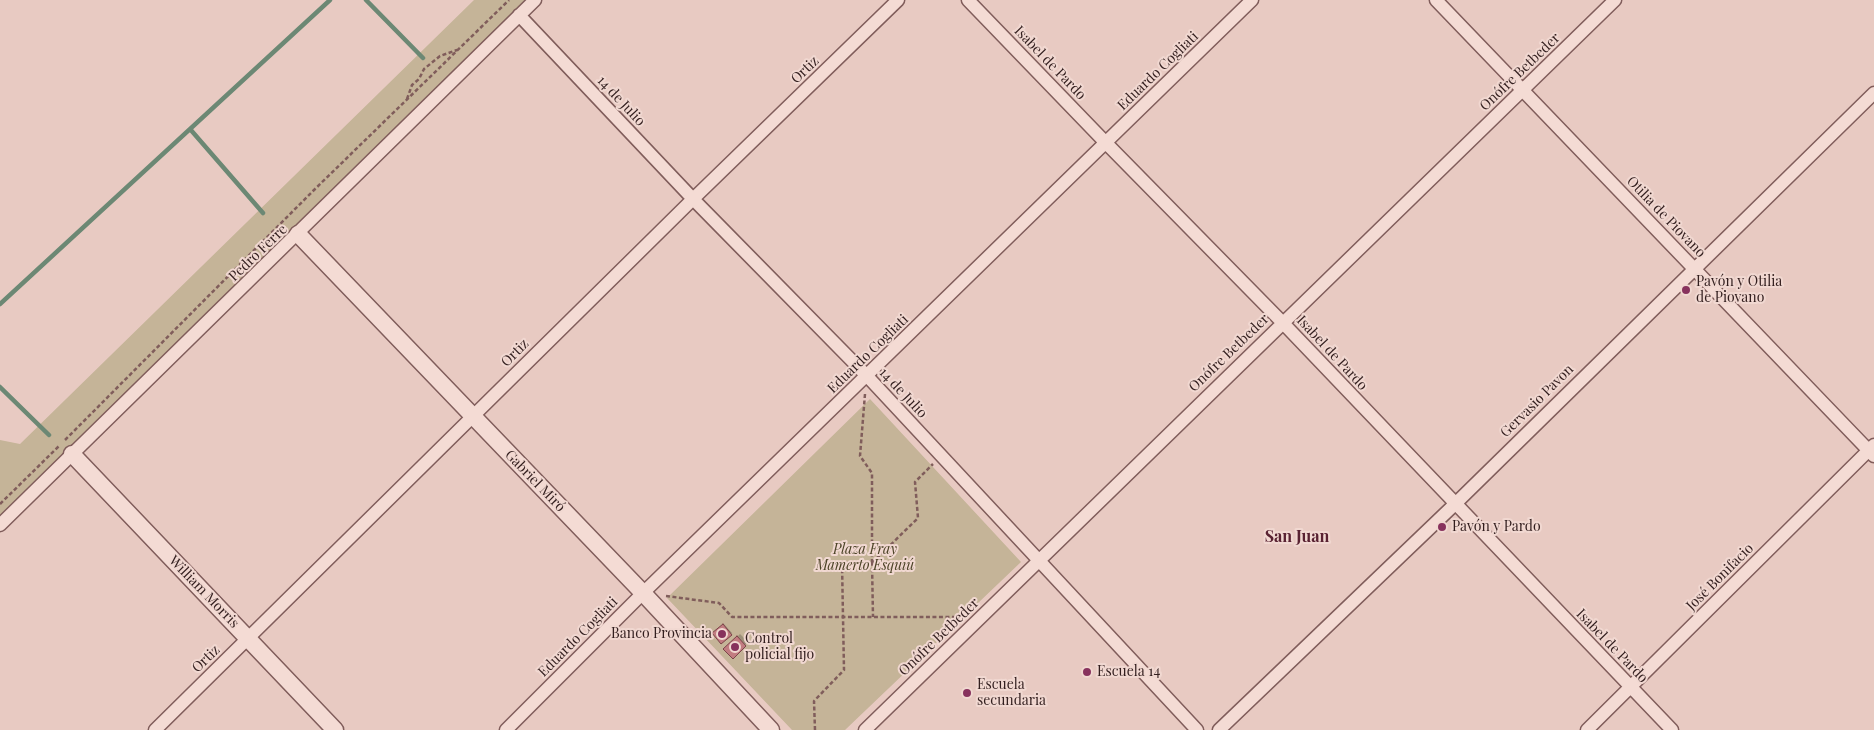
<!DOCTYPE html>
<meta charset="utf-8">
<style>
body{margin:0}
canvas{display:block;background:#e8cac2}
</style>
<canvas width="1874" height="730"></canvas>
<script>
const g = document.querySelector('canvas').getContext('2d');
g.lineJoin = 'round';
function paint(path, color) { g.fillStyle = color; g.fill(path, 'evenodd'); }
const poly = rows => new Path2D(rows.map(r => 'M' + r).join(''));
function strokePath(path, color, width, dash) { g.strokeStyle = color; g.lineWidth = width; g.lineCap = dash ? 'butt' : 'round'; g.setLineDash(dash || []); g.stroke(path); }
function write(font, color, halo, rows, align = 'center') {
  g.font = font + ' "Playfair Display",serif'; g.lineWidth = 4; g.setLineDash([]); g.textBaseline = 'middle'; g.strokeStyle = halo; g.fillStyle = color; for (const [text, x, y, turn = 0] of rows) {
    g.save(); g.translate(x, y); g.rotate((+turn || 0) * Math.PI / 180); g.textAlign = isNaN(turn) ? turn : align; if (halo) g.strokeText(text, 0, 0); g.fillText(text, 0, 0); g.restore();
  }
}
const green = poly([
 [474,0,529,0,0,520,0,440,20,444],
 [870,399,1021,562,845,730,792,730,667,598]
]);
const shadow = poly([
 [724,624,732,633,721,642,714,633],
 [740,634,748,642,733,657,725,649]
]);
const stream = poly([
 [366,0,423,58],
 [190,129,263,213],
 [0,304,330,0],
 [0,387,49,435]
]);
const building = poly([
 [723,624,732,635,721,644,712,633,723,624],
 [737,636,746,646,733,659,723,649,737,636]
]);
const path = poly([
 [407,99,412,85,419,79,424,69,440,56,457,50],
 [865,394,860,456,872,473,872,563],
 [65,440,313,191,509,0],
 [0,504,59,446],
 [872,563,918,518,915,482,933,464],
 [666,596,719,603,732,617,961,617],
 [815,730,814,701,844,670,842,563,872,563,873,617]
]);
const minor = poly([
 [968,0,1106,143,1282,322,1672,730],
 [1436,0,1874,456],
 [519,15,693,199,867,376,1197,730],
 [0,525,535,0],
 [155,730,693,199,898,0],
 [506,730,643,593,1252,0],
 [865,730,1615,0],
 [1219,730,1454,505,1874,93],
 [1587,730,1874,445]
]);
const tertiary = poly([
 [298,234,643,593,771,730],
 [72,454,335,730]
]);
const markers = [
 [1686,290,5,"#88325d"],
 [1442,527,5,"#88325d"],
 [722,634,5,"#88325d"],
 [735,647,5,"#88325d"],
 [1087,672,5,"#88325d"],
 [967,693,5,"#88325d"]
];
const streetNames = [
 ["Isabel de Pardo",1050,63,46],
 ["Ortiz",805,70,-44],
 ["Eduardo Cogliati",1158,71,-44],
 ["Onófre Betbeder",1520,72,-44],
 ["14 de Julio",621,101,47],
 ["Otilia de Piovano",1666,217,46],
 ["Pedro Ferre",258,253,-44],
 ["Ortiz",515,353,-45],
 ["Onófre Betbeder",1229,353,-44],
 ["Isabel de Pardo",1332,353,47],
 ["Eduardo Cogliati",868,354,-44],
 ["14 de Julio",903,393,47],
 ["Gervasio Pavon",1537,401,-45],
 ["Gabriel Miró",535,481,46],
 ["José Bonifacio",1720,577,-45],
 ["William Morris",204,592,46],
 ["Eduardo Cogliati",578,637,-45],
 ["Onófre Betbeder",939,637,-44],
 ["Isabel de Pardo",1612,646,46],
 ["Ortiz",206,659,-44]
];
const poiNames = [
 ["Pavón y Otilia",1696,282],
 ["de Piovano",1696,298],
 ["Pavón y Pardo",1452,527],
 ["Banco Provincia",712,634,"right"],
 ["Control",745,639],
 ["policial fijo",745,655],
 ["Escuela 14",1097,672],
 ["Escuela",977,685],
 ["secundaria",977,701]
];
const parkNames = [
 ["Plaza Fray",865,550],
 ["Mamerto Esquiú",865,566]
];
const quarterNames = [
 ["San Juan",1297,537]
];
paint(green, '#c5b498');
paint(shadow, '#0003');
strokePath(stream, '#6c8874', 4.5);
paint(building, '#c27c81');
strokePath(building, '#7c4449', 1);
strokePath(minor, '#805d5b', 15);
strokePath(tertiary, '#805d5b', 19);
strokePath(path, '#805d5b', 2.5, [4, 2.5]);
strokePath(minor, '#f4dbd4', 12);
strokePath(tertiary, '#f4dbd4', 16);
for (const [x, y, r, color] of markers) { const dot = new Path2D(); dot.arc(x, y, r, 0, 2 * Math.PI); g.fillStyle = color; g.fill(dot); strokePath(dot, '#f1d8d1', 2); }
write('14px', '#321e1e', '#f1d8d1', streetNames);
write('14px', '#321e1e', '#f1d8d1', poiNames, 'left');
write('italic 14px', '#4c4327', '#f1d8d1', parkNames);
write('bold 16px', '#592232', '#f1d8d1', quarterNames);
</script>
